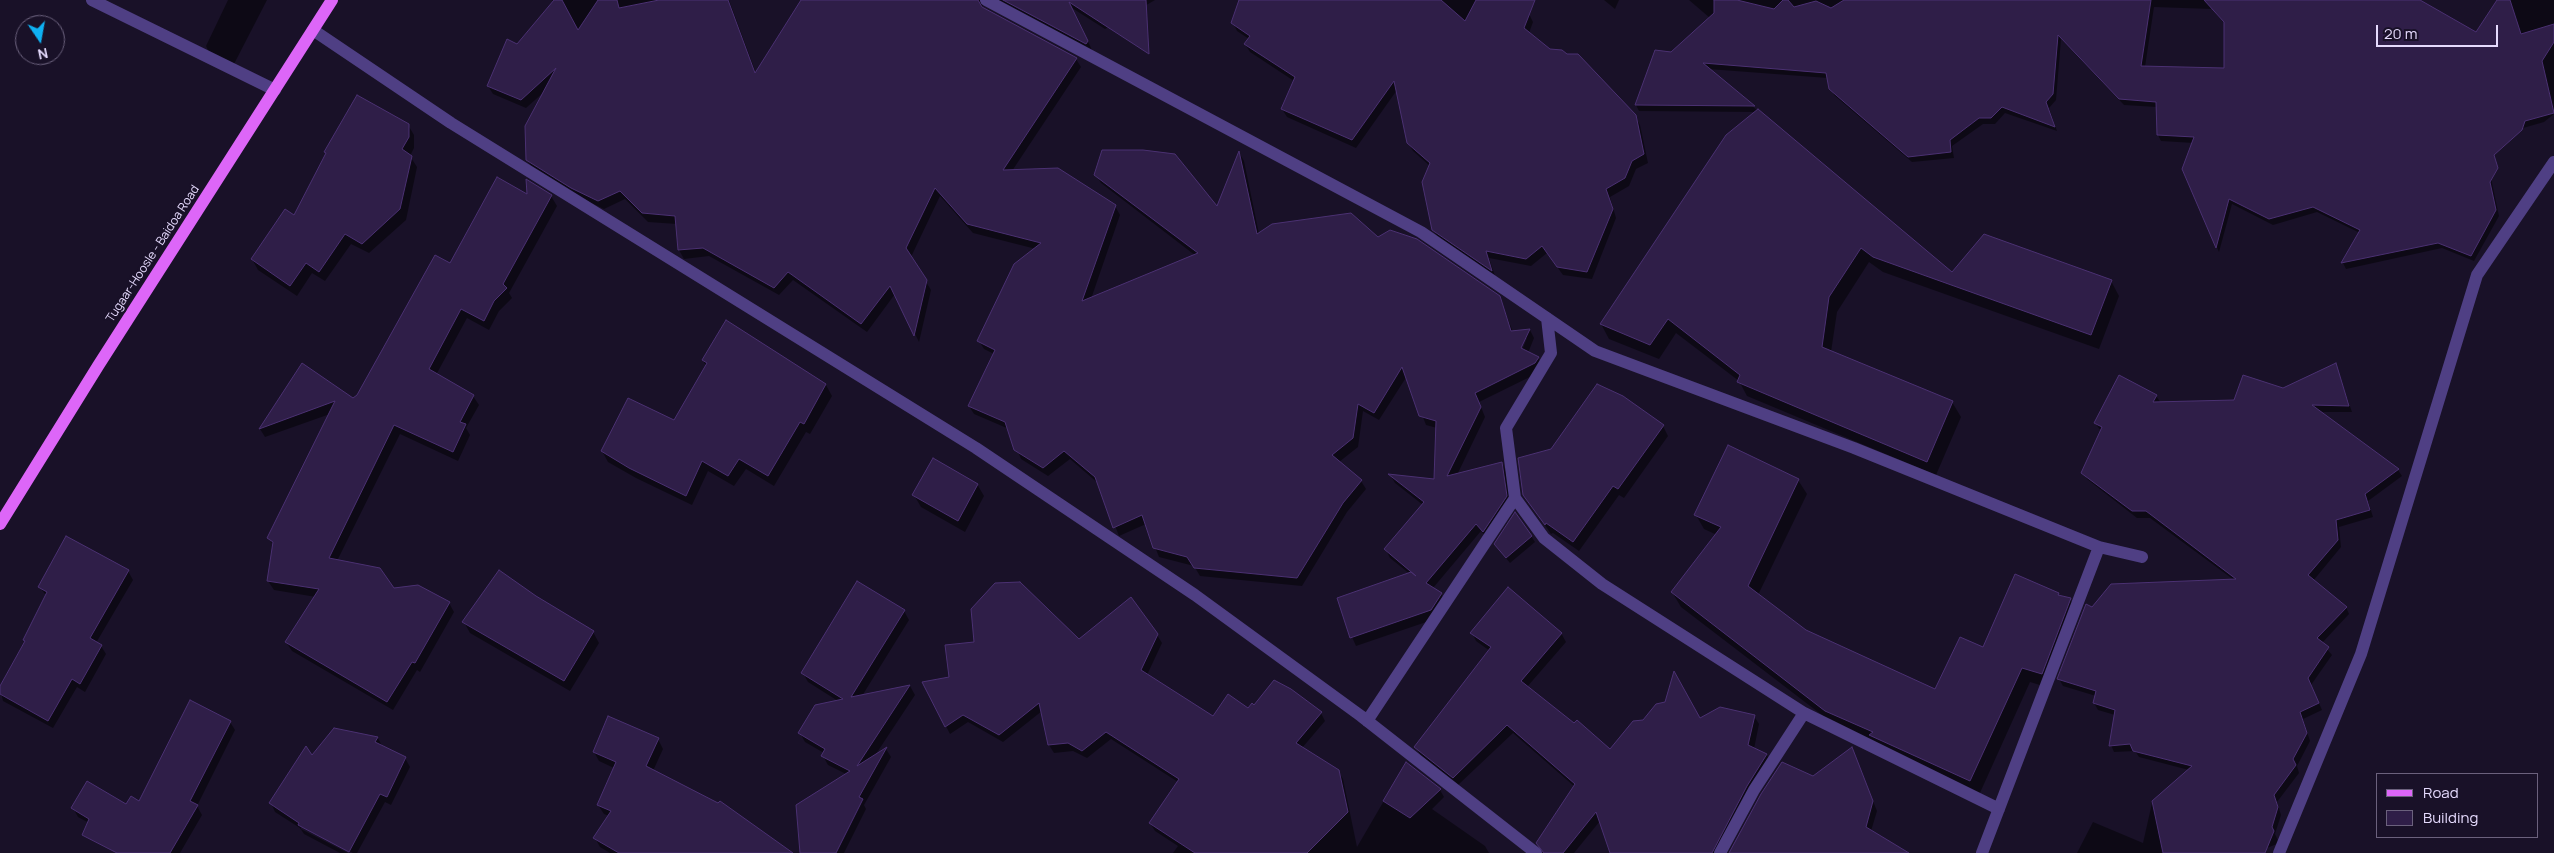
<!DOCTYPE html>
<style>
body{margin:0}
#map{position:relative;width:2554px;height:853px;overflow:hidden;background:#191128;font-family:Manrope,sans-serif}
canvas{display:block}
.legend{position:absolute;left:2376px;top:773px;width:162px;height:65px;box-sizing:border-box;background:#191128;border:1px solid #6b617d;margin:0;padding:6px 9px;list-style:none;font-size:15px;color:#e5dafd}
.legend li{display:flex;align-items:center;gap:10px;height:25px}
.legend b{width:25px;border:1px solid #6b617d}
.north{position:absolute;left:15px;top:15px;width:50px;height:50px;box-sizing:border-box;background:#191128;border:1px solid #6b617d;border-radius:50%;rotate:168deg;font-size:14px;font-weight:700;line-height:20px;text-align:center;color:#e5dafd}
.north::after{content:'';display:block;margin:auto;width:18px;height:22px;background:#0fb1f3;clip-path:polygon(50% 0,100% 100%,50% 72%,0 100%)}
.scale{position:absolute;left:2376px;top:25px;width:122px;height:22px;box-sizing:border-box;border:2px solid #e5dafd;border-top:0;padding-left:6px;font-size:15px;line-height:18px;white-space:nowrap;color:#e5dafd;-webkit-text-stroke:4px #191128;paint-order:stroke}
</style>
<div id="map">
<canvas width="2554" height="853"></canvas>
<ul class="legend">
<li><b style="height:6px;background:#dd66f8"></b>Road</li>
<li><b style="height:14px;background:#2f1e48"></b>Building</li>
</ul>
<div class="north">N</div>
<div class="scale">20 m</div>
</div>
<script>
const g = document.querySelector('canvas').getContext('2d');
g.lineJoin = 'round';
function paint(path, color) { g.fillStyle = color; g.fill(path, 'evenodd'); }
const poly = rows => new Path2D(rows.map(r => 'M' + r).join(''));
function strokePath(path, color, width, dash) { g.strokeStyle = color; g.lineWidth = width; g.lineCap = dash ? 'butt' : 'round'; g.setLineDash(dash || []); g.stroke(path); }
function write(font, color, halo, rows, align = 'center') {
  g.font = font + ' Manrope,sans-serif'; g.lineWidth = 4.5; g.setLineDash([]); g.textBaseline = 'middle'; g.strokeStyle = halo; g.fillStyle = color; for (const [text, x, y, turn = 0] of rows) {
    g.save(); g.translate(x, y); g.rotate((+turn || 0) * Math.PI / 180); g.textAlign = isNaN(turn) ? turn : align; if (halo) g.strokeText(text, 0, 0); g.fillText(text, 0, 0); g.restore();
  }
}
const shadow = poly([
 [228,0,267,0,234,64,209,52,206,46],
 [552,0,729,0,756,73,802,0,1155,0,1105,29,1072,8,1092,50,983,4,982,9,1076,59,1081,67,1012,171,1115,206,1120,215,1091,299,1196,256,1101,183,1096,175,1218,209,1240,154,1244,161,1259,234,1377,239,1499,297,1513,332,1530,330,1534,338,1528,353,1538,358,1543,366,1540,372,1479,402,1485,417,1457,475,1502,463,1506,472,1511,505,1488,539,1481,531,1433,588,1441,594,1446,602,1435,619,1356,646,1352,637,1410,574,1390,558,1386,550,1423,505,1395,483,1391,476,1435,481,1437,428,1426,425,1407,376,1379,420,1363,411,1358,447,1339,462,1361,481,1366,489,1347,512,1302,586,1200,576,1194,566,1159,557,1146,524,1119,536,1099,484,1070,459,1048,476,1021,459,1009,429,974,414,969,406,994,354,984,349,979,341,1036,249,973,233,940,196,911,257,931,290,919,342,895,294,867,332,793,280,779,295,709,256,684,259,679,250,677,224,648,222,625,199,604,209,577,196,532,168,527,159,544,92,526,108,493,94,488,86,518,45,554,2],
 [1525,338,1527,338,1520,355,1518,354],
 [1240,0,1512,0,1529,14,1533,22,1529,33,1635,116,1640,125,1648,163,1636,169,1629,186,1610,197,1616,218,1592,279,1563,275,1547,253,1531,266,1489,258,1495,276,1438,238,1433,229,1430,166,1413,151,1408,143,1397,90,1356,148,1287,117,1282,109,1294,81,1250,52,1245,44,1249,39,1237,31,1233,23],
 [1604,0,1619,0,1615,9],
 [1689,0,2420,0,2436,18,2476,34,2502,0,2554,0,2554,114,2544,122,2362,174,2491,178,2499,216,2474,261,2442,248,2346,269,2343,263,2360,233,2317,212,2273,225,2232,204,2219,252,2183,169,2194,143,2161,141,2158,135,2157,107,2124,105,2061,39,2056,100,2049,108,2057,131,2005,113,1995,124,1983,124,1952,146,1954,158,1912,162,1834,95,1828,78,1708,69,1952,274,2111,281,2119,296,2099,349,1883,272,1869,262,1837,312,1831,352,1952,402,1961,417,1936,475,1747,396,1739,381,1676,333,1659,359,1609,339,1601,324,1756,112,1639,111,1636,105,1656,51,1672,53,1710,18],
 [2154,7,2212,9,2225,24,2225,69,2145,67],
 [408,125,414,135,414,148,410,156,417,167,406,220,369,253,351,244,325,281,312,273,297,296,258,270,252,259,295,216],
 [528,196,551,196,557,206,509,293,512,298,499,311,489,330,467,318,436,375,473,396,479,405,466,428,470,435,458,461,400,434,337,561,394,589,449,603,454,612,420,672,417,670,393,710,292,651,286,642,316,597,274,590,268,581,274,547,269,538,330,414,265,437,260,429,302,364,353,400,450,265],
 [727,321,826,385,832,396,810,434,806,432,774,486,746,469,734,486,708,471,692,505,636,478,608,462,602,451,675,422,706,366,703,360],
 [2335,364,2352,412,2319,412,2398,470,2402,476,2368,501,2373,517,2339,527,2341,547,2313,581,2346,607,2349,614,2322,643,2332,655,2311,685,2322,710,2303,719,2310,741,2297,766,2299,773,2277,802,2281,815,2275,834,2279,843,2267,848,2266,853,2077,853,2093,822,2143,843,2152,803,2189,770,2139,757,2135,751,2114,752,2111,745,2115,715,2098,710,2094,703,2096,696,2063,686,2059,679,2092,608,2112,585,2118,584,2234,580,2150,518,2137,518,2087,479,2083,472,2101,431,2095,423,2156,396,2161,403,2235,401,2283,389],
 [1663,426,1668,436,1624,498,1619,495,1579,551,1553,533,1551,534,1524,494],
 [1798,480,1807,494,1758,595,1805,631,1936,691,2058,594,2060,597,2070,599,2078,613,2050,688,2030,682,1979,795,1835,725,1681,607,1672,592,1717,535,1704,529,1696,515],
 [977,484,984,496,965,532,921,507,914,495],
 [1531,536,1535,542,1510,563,1495,545],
 [128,571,133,580,96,643,101,646,106,654,85,692,77,687,53,728,3,701,0,688,26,642,24,640,47,597,40,587],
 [535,597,593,632,599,643,570,691,470,633,464,622],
 [904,611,909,620,862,696,910,686,915,695,874,757,886,749,891,757,864,805,866,809,844,853,801,853,846,774,828,765,823,756,824,753,805,742,800,733,838,701,808,682,803,673],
 [1472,633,1561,633,1566,642,1527,687,1610,751,1700,720,1754,716,1759,724,1754,749,1767,755,1771,764,1720,853,1612,853,1600,821,1574,853,1544,853,1538,843,1575,787,1513,733,1458,785,1421,756,1416,747,1490,651,1476,641],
 [1157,635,1162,643,1147,675,1214,717,1249,710,1321,713,1325,721,1302,748,1338,771,1343,779,1357,847,1406,763,1440,790,1444,797,1432,809,1485,846,1489,853,1173,853,1178,846,1155,831,1150,823,1178,782,1111,739,1087,758,1073,751,1054,753,1049,745,1042,711,1003,742,968,722,950,734,924,683,1079,641],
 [230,722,235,730,197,806,202,815,180,853,118,853,89,823,78,817,73,808,139,803],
 [334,729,378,738,382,746,405,758,410,767,391,805,385,802,357,853,353,853,301,826,301,829,348,853,340,853,304,834,300,828,275,812,271,803],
 [658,739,663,749,653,771,791,853,610,853,600,847,595,838,609,816,604,814,598,805,614,768,599,761,594,752],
 [1852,749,1877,811,1871,831,1880,853,1731,853,1813,778]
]);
const building = poly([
 [554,0,562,0,578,30,598,0,617,0,619,8,659,0,728,0,755,73,801,0,978,0,982,7,1077,58,1003,170,1058,168,1116,205,1082,301,1198,253,1094,175,1102,150,1143,150,1175,154,1217,206,1239,151,1257,234,1272,224,1351,213,1378,237,1390,230,1417,239,1500,296,1511,331,1530,329,1521,348,1539,357,1535,363,1475,393,1481,407,1447,476,1502,462,1507,496,1483,532,1476,524,1426,583,1442,593,1431,610,1350,638,1337,598,1411,572,1416,576,1384,549,1424,502,1388,474,1434,479,1436,421,1419,416,1402,367,1374,413,1358,404,1353,438,1332,455,1362,480,1343,503,1297,578,1194,568,1187,557,1153,548,1142,515,1113,528,1095,477,1064,451,1043,468,1014,450,1005,422,968,406,995,350,977,341,1014,264,1041,243,967,224,935,188,906,248,927,280,914,336,890,286,861,324,788,272,774,288,703,248,678,250,675,216,642,213,620,191,598,201,571,188,526,160,525,126,556,68,521,100,487,86,507,39,517,44,554,0],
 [1003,0,1146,0,1149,54,1069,2,1088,41,1086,44,1003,0],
 [1239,0,1441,0,1465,21,1476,0,1535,0,1524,28,1550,49,1562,50,1567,54,1578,54,1636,115,1644,154,1632,161,1625,178,1606,189,1613,209,1587,272,1557,267,1542,246,1526,259,1486,251,1492,271,1432,230,1422,182,1430,163,1407,143,1394,81,1352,140,1281,109,1295,77,1244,44,1250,36,1231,23,1239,0],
 [1714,0,1737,0,1774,9,1783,0,1788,0,1794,7,1816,1,1831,8,1844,0,2151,0,2141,66,2224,68,2224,22,2204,0,2420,0,2476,32,2497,0,2510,0,2521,34,2554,24,2554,42,2542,61,2554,113,2525,121,2522,130,2494,155,2498,168,2490,182,2496,210,2471,256,2438,243,2341,263,2360,230,2313,207,2269,219,2229,199,2216,248,2182,169,2194,137,2157,135,2156,102,2119,99,2058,35,2053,94,2046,102,2055,127,2002,107,1991,118,1979,118,1950,140,1951,152,1908,157,1829,89,1826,73,1703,63,1755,106,1635,105,1655,50,1671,52,1714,13,1714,0],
 [357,95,409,124,409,137,402,149,412,156,400,209,362,244,345,234,319,272,306,263,290,286,251,259,285,209,294,215,326,153,324,152,357,95],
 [1758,109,1952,272,1984,234,2112,280,2091,335,1873,257,1861,248,1829,297,1822,347,1953,401,1927,462,1737,382,1740,375,1668,319,1650,345,1600,324,1726,135,1758,109],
 [497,177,527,194,526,179,552,195,503,284,507,288,494,301,484,321,461,309,429,369,474,395,460,422,466,424,453,452,394,425,329,558,380,568,394,588,418,585,450,602,415,663,412,662,387,702,285,642,319,589,267,581,273,542,267,538,335,401,259,429,302,363,353,398,357,395,435,255,450,263,497,177],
 [726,320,826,384,804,424,800,422,768,476,739,459,728,476,702,461,686,496,629,468,601,451,628,398,674,420,707,363,702,360,726,320],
 [2336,363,2349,406,2312,405,2399,469,2365,494,2370,510,2336,520,2338,540,2308,575,2347,607,2317,638,2329,647,2308,678,2319,703,2300,712,2307,733,2293,759,2296,765,2274,795,2278,807,2272,827,2274,831,2265,853,2163,853,2152,801,2192,766,2133,751,2130,744,2109,746,2115,710,2093,703,2096,691,2057,679,2086,604,2092,607,2111,584,2236,579,2146,511,2132,511,2081,473,2102,427,2094,423,2119,375,2157,395,2153,402,2234,400,2243,375,2283,388,2336,363],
 [1597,384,1623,396,1664,425,1618,489,1613,486,1573,542,1546,523,1545,525,1523,495,1518,458,1551,449,1597,384],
 [1728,445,1799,479,1748,586,1806,630,1935,689,1960,637,1983,647,2015,574,2059,593,2058,595,2071,598,2042,674,2022,668,1970,781,1869,735,1873,732,1825,711,1671,592,1721,527,1694,515,1728,445],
 [933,458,978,484,958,521,912,495,933,458],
 [1515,512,1532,536,1506,558,1494,544,1515,512],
 [66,536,129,570,90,638,102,645,80,684,72,679,48,721,0,694,0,686,25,641,23,640,47,592,38,587,66,536],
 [499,570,536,596,594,631,564,681,462,622,499,570],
 [857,581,905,610,851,697,910,685,857,766,887,747,859,797,863,799,836,853,800,853,796,805,850,771,821,756,825,749,798,733,815,705,843,699,801,673,857,581],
 [1020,582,1079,639,1131,597,1158,634,1141,670,1213,716,1228,694,1248,708,1252,703,1254,705,1274,680,1291,689,1322,712,1296,743,1339,770,1348,812,1307,853,1195,853,1149,823,1179,779,1106,732,1082,751,1068,743,1048,745,1039,703,999,735,963,715,945,727,922,682,949,677,945,645,974,642,971,609,995,583,1020,582],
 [1508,587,1562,633,1521,681,1574,723,1577,720,1610,749,1633,721,1643,720,1656,704,1665,702,1674,671,1700,718,1720,707,1755,715,1748,745,1767,754,1747,786,1712,853,1610,853,1596,812,1563,853,1544,853,1536,843,1575,784,1507,725,1453,778,1414,747,1491,647,1470,633,1508,587],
 [190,700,231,721,190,801,198,805,170,853,117,853,82,835,89,819,71,808,87,781,126,804,131,796,139,801,190,700],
 [608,716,659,738,646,766,718,803,720,801,793,853,619,853,593,838,611,811,597,805,616,762,593,752,608,716],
 [334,728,378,737,375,742,406,757,387,797,380,794,349,852,298,825,299,823,269,803,306,746,312,755,334,728],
 [1852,747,1873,801,1866,827,1909,853,1729,853,1761,794,1782,762,1813,776,1852,747],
 [1406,762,1441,789,1410,818,1383,801,1406,762]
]);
const minor = poly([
 [92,0,275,90],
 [986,0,1421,232,1595,351,1854,448,2099,547,2142,557],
 [313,30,451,123,976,448,1195,595,1361,716,1536,853],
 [1547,318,1551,353,1506,428,1515,498,1544,538,1602,584,1804,713,1999,809],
 [1367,721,1515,498],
 [1720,853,1754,790,1804,713],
 [1982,853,2099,547],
 [2279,853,2361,654,2477,275,2554,162]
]);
const major = poly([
 [0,524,98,366,332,0]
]);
const streetNames = [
 ["Tugaar-Hoosle - Baidoa Road",153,254,-57]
];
paint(shadow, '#0007');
paint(building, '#2f1e48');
strokePath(building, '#4b3172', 1);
strokePath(minor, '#4f3f84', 12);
strokePath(major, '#dd66f8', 12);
write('12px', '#e5dafd', '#191128', streetNames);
</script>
